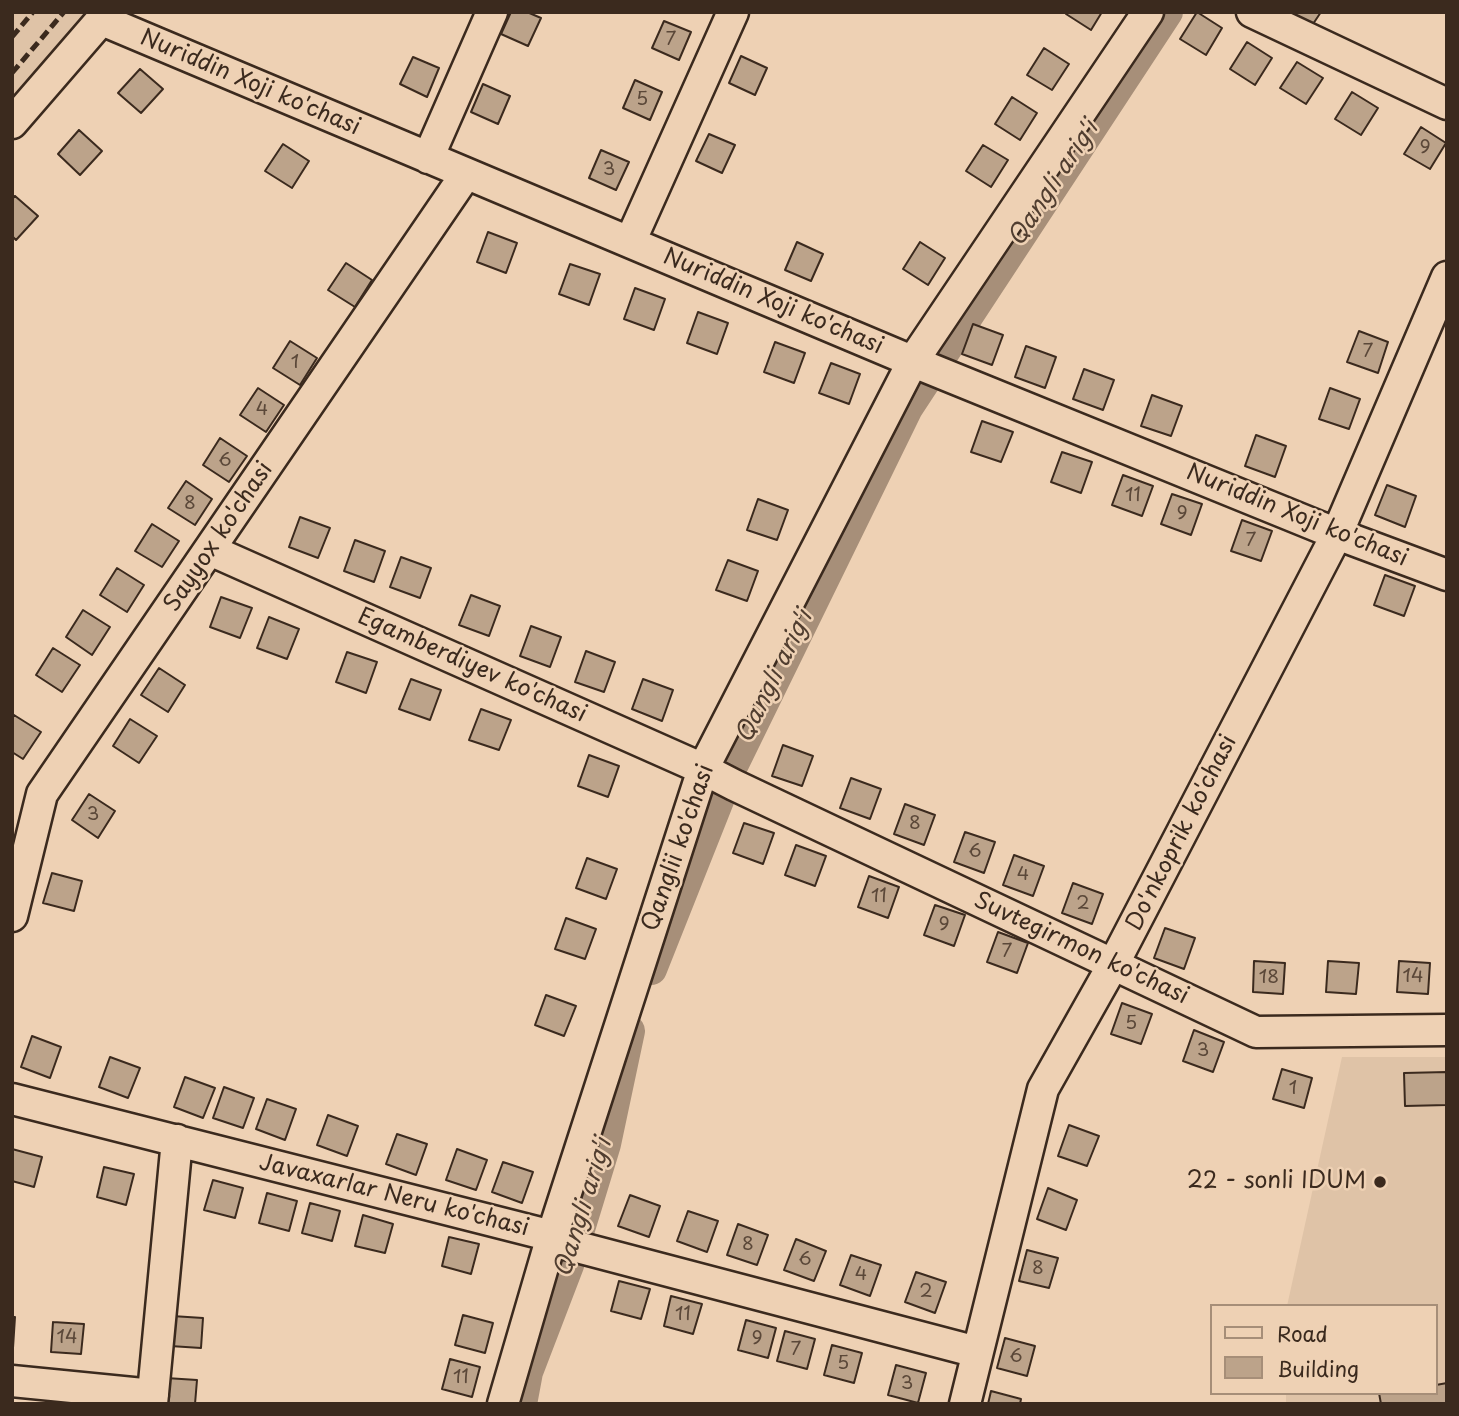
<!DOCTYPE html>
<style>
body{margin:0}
#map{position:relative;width:1459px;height:1416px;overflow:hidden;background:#eed1b4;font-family:"Playpen Sans",sans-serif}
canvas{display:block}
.frame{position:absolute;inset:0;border:14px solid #3b2a1e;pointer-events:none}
.legend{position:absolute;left:1210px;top:1304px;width:228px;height:91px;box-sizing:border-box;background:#eed1b4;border:2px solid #a68e78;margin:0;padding:9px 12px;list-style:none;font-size:21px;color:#3b2a1e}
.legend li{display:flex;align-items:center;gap:14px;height:35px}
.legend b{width:35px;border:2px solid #a68e78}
</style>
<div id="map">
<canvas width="1459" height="1416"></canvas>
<div class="frame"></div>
<ul class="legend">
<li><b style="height:9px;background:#eed1b4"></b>Road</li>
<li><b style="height:19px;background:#bca38a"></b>Building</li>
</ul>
</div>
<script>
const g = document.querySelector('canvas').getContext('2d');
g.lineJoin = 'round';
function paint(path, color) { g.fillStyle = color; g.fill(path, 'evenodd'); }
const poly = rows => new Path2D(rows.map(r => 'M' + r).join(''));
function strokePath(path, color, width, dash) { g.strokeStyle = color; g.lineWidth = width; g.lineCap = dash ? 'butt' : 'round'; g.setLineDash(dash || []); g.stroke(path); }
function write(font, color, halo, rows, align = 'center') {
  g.font = font + ' "Playpen Sans",sans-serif'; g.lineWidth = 5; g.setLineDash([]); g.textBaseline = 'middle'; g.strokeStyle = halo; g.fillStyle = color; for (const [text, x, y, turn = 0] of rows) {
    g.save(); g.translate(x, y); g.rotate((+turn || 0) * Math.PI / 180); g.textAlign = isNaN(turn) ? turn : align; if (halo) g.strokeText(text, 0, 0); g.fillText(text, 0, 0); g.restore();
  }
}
const built = poly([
 [12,12,93,12,12,105],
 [1342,1057,1447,1057,1447,1404,1286,1404,1286,1393,1436,1393,1436,1306,1287,1306]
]);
const canal = poly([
 [651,969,730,770,907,408,1167,12],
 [521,1404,527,1372,568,1265,605,1144,629,1031]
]);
const building = poly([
 [511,12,527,12,541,18,528,46,501,34,511,12],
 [1067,12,1102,12,1091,30,1066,14,1067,12],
 [1197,12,1222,28,1206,55,1180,39,1197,12],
 [1287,12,1321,12,1311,27,1287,12],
 [664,21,691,32,679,60,652,48,664,21],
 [1247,42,1272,58,1255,85,1230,69,1247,42],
 [1044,48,1069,64,1052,90,1027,75,1044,48],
 [741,56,767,68,755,95,729,83,741,56],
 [413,57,439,68,427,97,400,84,413,57],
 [1297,62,1323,78,1306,104,1280,88,1297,62],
 [140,69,163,89,141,113,118,93,140,69],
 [635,80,662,92,650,120,623,108,635,80],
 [483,84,510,96,498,124,471,112,483,84],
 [1352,92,1378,108,1361,135,1335,119,1352,92],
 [1012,97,1037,113,1020,140,995,124,1012,97],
 [1421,127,1446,143,1430,169,1404,154,1421,127],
 [79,130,102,151,80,175,58,154,79,130],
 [709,134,735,145,722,173,696,161,709,134],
 [283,144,309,161,292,188,265,171,283,144],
 [983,145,1008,160,991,187,966,171,983,145],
 [601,150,629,162,616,190,589,178,601,150],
 [15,196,38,216,16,240,12,236,12,199,15,196],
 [488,232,517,243,506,273,477,262,488,232],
 [797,242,823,254,811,281,785,270,797,242],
 [920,242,945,258,928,285,903,269,920,242],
 [346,263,372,280,355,307,328,290,346,263],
 [570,264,600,274,589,305,559,294,570,264],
 [635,288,665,299,654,330,624,319,635,288],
 [698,312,728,323,717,354,687,343,698,312],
 [973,324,1003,335,992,365,962,354,973,324],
 [1359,331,1388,342,1378,373,1347,362,1359,331],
 [290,341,317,358,300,385,273,368,290,341],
 [775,342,805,353,794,383,764,372,775,342],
 [1026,346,1056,357,1045,388,1015,377,1026,346],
 [831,363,860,374,849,404,819,393,831,363],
 [1084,369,1114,380,1103,410,1073,399,1084,369],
 [258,388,284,405,266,432,240,415,258,388],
 [1330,388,1360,399,1349,429,1319,419,1330,388],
 [1152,395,1182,406,1171,436,1141,426,1152,395],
 [982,421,1013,432,1001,462,971,452,982,421],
 [1256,435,1286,446,1275,477,1245,466,1256,435],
 [220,438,247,456,229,482,203,465,220,438],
 [1062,452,1092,462,1081,493,1051,482,1062,452],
 [1123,475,1153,486,1142,516,1112,505,1123,475],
 [186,481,212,499,195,525,168,508,186,481],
 [1387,485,1416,496,1405,527,1375,515,1387,485],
 [1172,494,1202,504,1191,535,1161,524,1172,494],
 [758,499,788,510,777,540,747,530,758,499],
 [300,517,330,528,318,558,289,547,300,517],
 [1242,520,1272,531,1261,561,1231,551,1242,520],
 [152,524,179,541,162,567,135,551,152,524],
 [355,540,385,551,374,582,344,571,355,540],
 [401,557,431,568,420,598,390,587,401,557],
 [728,560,758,571,747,601,716,590,728,560],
 [117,568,144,585,127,612,100,595,117,568],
 [1385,575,1415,586,1404,616,1374,605,1385,575],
 [471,595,500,606,489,636,459,625,471,595],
 [221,597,252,608,240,638,210,627,221,597],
 [83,610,110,627,92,655,66,637,83,610],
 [269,617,299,629,287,659,257,648,269,617],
 [531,626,561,637,550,667,520,656,531,626],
 [53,648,80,665,62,692,36,675,53,648],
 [586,651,615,662,604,692,575,682,586,651],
 [347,652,377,662,366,693,336,682,347,652],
 [159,668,185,685,168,712,141,695,159,668],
 [411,679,441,690,430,720,399,709,411,679],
 [643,679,673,690,662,721,632,709,643,679],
 [481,709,511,720,499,750,469,740,481,709],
 [14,715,41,732,23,759,12,752,12,718,14,715],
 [130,719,157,736,139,763,113,746,130,719],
 [783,745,813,756,802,786,772,776,783,745],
 [589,755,619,766,608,797,578,786,589,755],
 [851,778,881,789,870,819,840,808,851,778],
 [89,794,115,811,98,838,72,820,89,794],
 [905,804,935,815,924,845,894,834,905,804],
 [744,823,774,833,763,864,733,853,744,823],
 [965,832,995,842,984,873,954,862,965,832],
 [796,845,826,856,815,886,785,875,796,845],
 [1014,855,1044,866,1033,896,1003,885,1014,855],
 [587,858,617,869,606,899,576,888,587,858],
 [52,873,82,881,74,911,43,903,52,873],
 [869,876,899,887,888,918,858,907,869,876],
 [1073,883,1103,894,1092,924,1062,913,1073,883],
 [935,905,965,915,954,946,924,935,935,905],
 [566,918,596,929,585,959,555,949,566,918],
 [1165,928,1195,938,1184,969,1154,958,1165,928],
 [998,932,1028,943,1017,973,987,962,998,932],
 [1254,961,1285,963,1283,994,1253,992,1254,961],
 [1328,961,1359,963,1356,994,1326,992,1328,961],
 [1399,961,1430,963,1428,994,1397,992,1399,961],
 [546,995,576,1006,564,1036,535,1025,546,995],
 [1122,1003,1152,1014,1141,1044,1111,1034,1122,1003],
 [1194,1030,1224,1042,1213,1072,1183,1061,1194,1030],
 [32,1036,61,1047,50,1078,21,1067,32,1036],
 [110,1057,140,1068,128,1098,99,1087,110,1057],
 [1282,1069,1312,1078,1304,1108,1273,1099,1282,1069],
 [1447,1072,1447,1105,1405,1106,1404,1073,1447,1072],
 [185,1077,215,1088,203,1118,174,1107,185,1077],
 [224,1087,254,1098,243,1128,213,1118,224,1087],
 [267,1099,296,1109,285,1140,256,1129,267,1099],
 [328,1115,358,1126,347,1156,317,1145,328,1115],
 [1069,1125,1099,1136,1087,1166,1058,1156,1069,1125],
 [397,1134,427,1144,416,1175,386,1164,397,1134],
 [12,1149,42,1157,34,1187,12,1181,12,1149],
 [457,1149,487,1160,476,1190,446,1180,457,1149],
 [503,1162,533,1172,522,1203,492,1192,503,1162],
 [104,1167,134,1174,126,1205,97,1197,104,1167],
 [213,1180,243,1188,235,1218,204,1210,213,1180],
 [1048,1188,1077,1200,1066,1230,1037,1219,1048,1188],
 [267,1193,297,1201,289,1231,259,1223,267,1193],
 [630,1195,660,1206,649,1237,618,1226,630,1195],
 [310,1203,340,1211,332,1241,302,1233,310,1203],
 [688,1211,718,1221,707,1252,677,1241,688,1211],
 [363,1215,393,1224,385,1253,355,1246,363,1215],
 [738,1224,768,1235,757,1265,727,1255,738,1224],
 [449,1237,479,1244,471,1274,442,1266,449,1237],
 [796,1239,826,1251,814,1281,784,1270,796,1239],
 [1027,1250,1058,1258,1049,1288,1019,1281,1027,1250],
 [851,1255,881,1265,870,1296,840,1285,851,1255],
 [916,1272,946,1282,935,1313,905,1302,916,1272],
 [619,1281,650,1289,641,1319,611,1311,619,1281],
 [671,1296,702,1304,693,1334,664,1326,671,1296],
 [463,1315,493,1323,485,1353,455,1345,463,1315],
 [172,1316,203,1318,201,1348,170,1346,172,1316],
 [12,1317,15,1317,13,1348,12,1348,12,1317],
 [746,1320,776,1328,768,1358,738,1350,746,1320],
 [53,1322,84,1324,81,1354,51,1352,53,1322],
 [785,1331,815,1339,807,1369,777,1361,785,1331],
 [1005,1338,1035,1346,1027,1376,997,1368,1005,1338],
 [832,1345,862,1353,854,1383,824,1375,832,1345],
 [450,1359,480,1367,472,1397,442,1389,450,1359],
 [896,1365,926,1373,918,1403,888,1395,896,1365],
 [166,1378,197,1380,195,1404,164,1404,166,1378],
 [1447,1383,1447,1404,1381,1404,1379,1393,1436,1393,1436,1385,1447,1383],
 [991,1391,1021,1399,1020,1404,988,1404,991,1391]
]);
const minor = poly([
 [1252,12,1447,104],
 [102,20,926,367,1337,534,1447,575],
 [12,123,108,12],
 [428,158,492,12],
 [630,242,733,12],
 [210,550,703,769,734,785,1256,1032,1447,1030],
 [12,916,42,794,466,174],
 [12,1099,552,1236,566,1244,977,1352],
 [12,1381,153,1395],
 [152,1404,177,1140],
 [503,1404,552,1236,703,769,913,361,1148,12],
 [965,1404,1043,1089,1114,963,1337,534,1447,277]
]);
const rail = poly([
 [12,37,33,12],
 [12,73,64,12]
]);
const markers = [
 [1380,1182,7,"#3b2a1e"]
];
const numberNames = [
 ["7",671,40],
 ["5",642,100],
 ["9",1425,148],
 ["3",609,170],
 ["7",1368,352],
 ["1",295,363],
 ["4",262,410],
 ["6",225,461],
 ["11",1133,496],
 ["8",190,504],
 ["9",1182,514],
 ["7",1251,541],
 ["3",93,815],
 ["8",915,824],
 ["6",975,852],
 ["4",1023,875],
 ["11",879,897],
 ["2",1083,904],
 ["9",944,925],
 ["7",1007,952],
 ["14",1413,977],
 ["18",1269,978],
 ["5",1131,1024],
 ["3",1203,1051],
 ["1",1293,1089],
 ["8",748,1245],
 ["6",805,1260],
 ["8",1038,1269],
 ["4",861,1275],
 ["2",926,1292],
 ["11",683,1315],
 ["14",67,1338],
 ["9",757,1339],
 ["7",796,1350],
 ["6",1016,1357],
 ["5",843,1364],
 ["11",461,1378],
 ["3",907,1384]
];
const streetNames = [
 ["Nuriddin Xoji ko'chasi",250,83,23],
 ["Nuriddin Xoji ko'chasi",773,302,23],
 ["Nuriddin Xoji ko'chasi",1297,516,22],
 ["Sayyox ko'chasi",219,537,-56],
 ["Egamberdiyev ko'chasi",472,666,24],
 ["Do'nkoprik ko'chasi",1182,833,-63],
 ["Qanglii ko'chasi",679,848,-71],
 ["Suvtegirmon ko'chasi",1081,949,25],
 ["Javaxarlar Neru ko'chasi",394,1196,14]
];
const poiNames = [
 ["22 - sonli IDUM",1366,1182]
];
const waterNames = [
 ["Qangli arig'i",1054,184,-57],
 ["Qangli arig'i",775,677,-64],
 ["Qangli arig'i",584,1208,-73]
];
paint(built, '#dfc3a7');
strokePath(canal, '#a78f79', 32);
paint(building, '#bca38a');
strokePath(building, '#3b2a1e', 2);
strokePath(minor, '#3b2a1e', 35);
strokePath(minor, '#eed1b4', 30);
strokePath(rail, '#3b2a1e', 5, [10, 5]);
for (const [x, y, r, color] of markers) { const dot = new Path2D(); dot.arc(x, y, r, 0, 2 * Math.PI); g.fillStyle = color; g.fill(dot); strokePath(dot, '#eed1b4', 2.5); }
write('19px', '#5b4839', null, numberNames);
write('23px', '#3b2a1e', '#eed1b4', streetNames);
write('23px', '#3b2a1e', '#eed1b4', poiNames, 'right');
write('italic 24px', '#513e30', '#eed1b4', waterNames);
</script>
